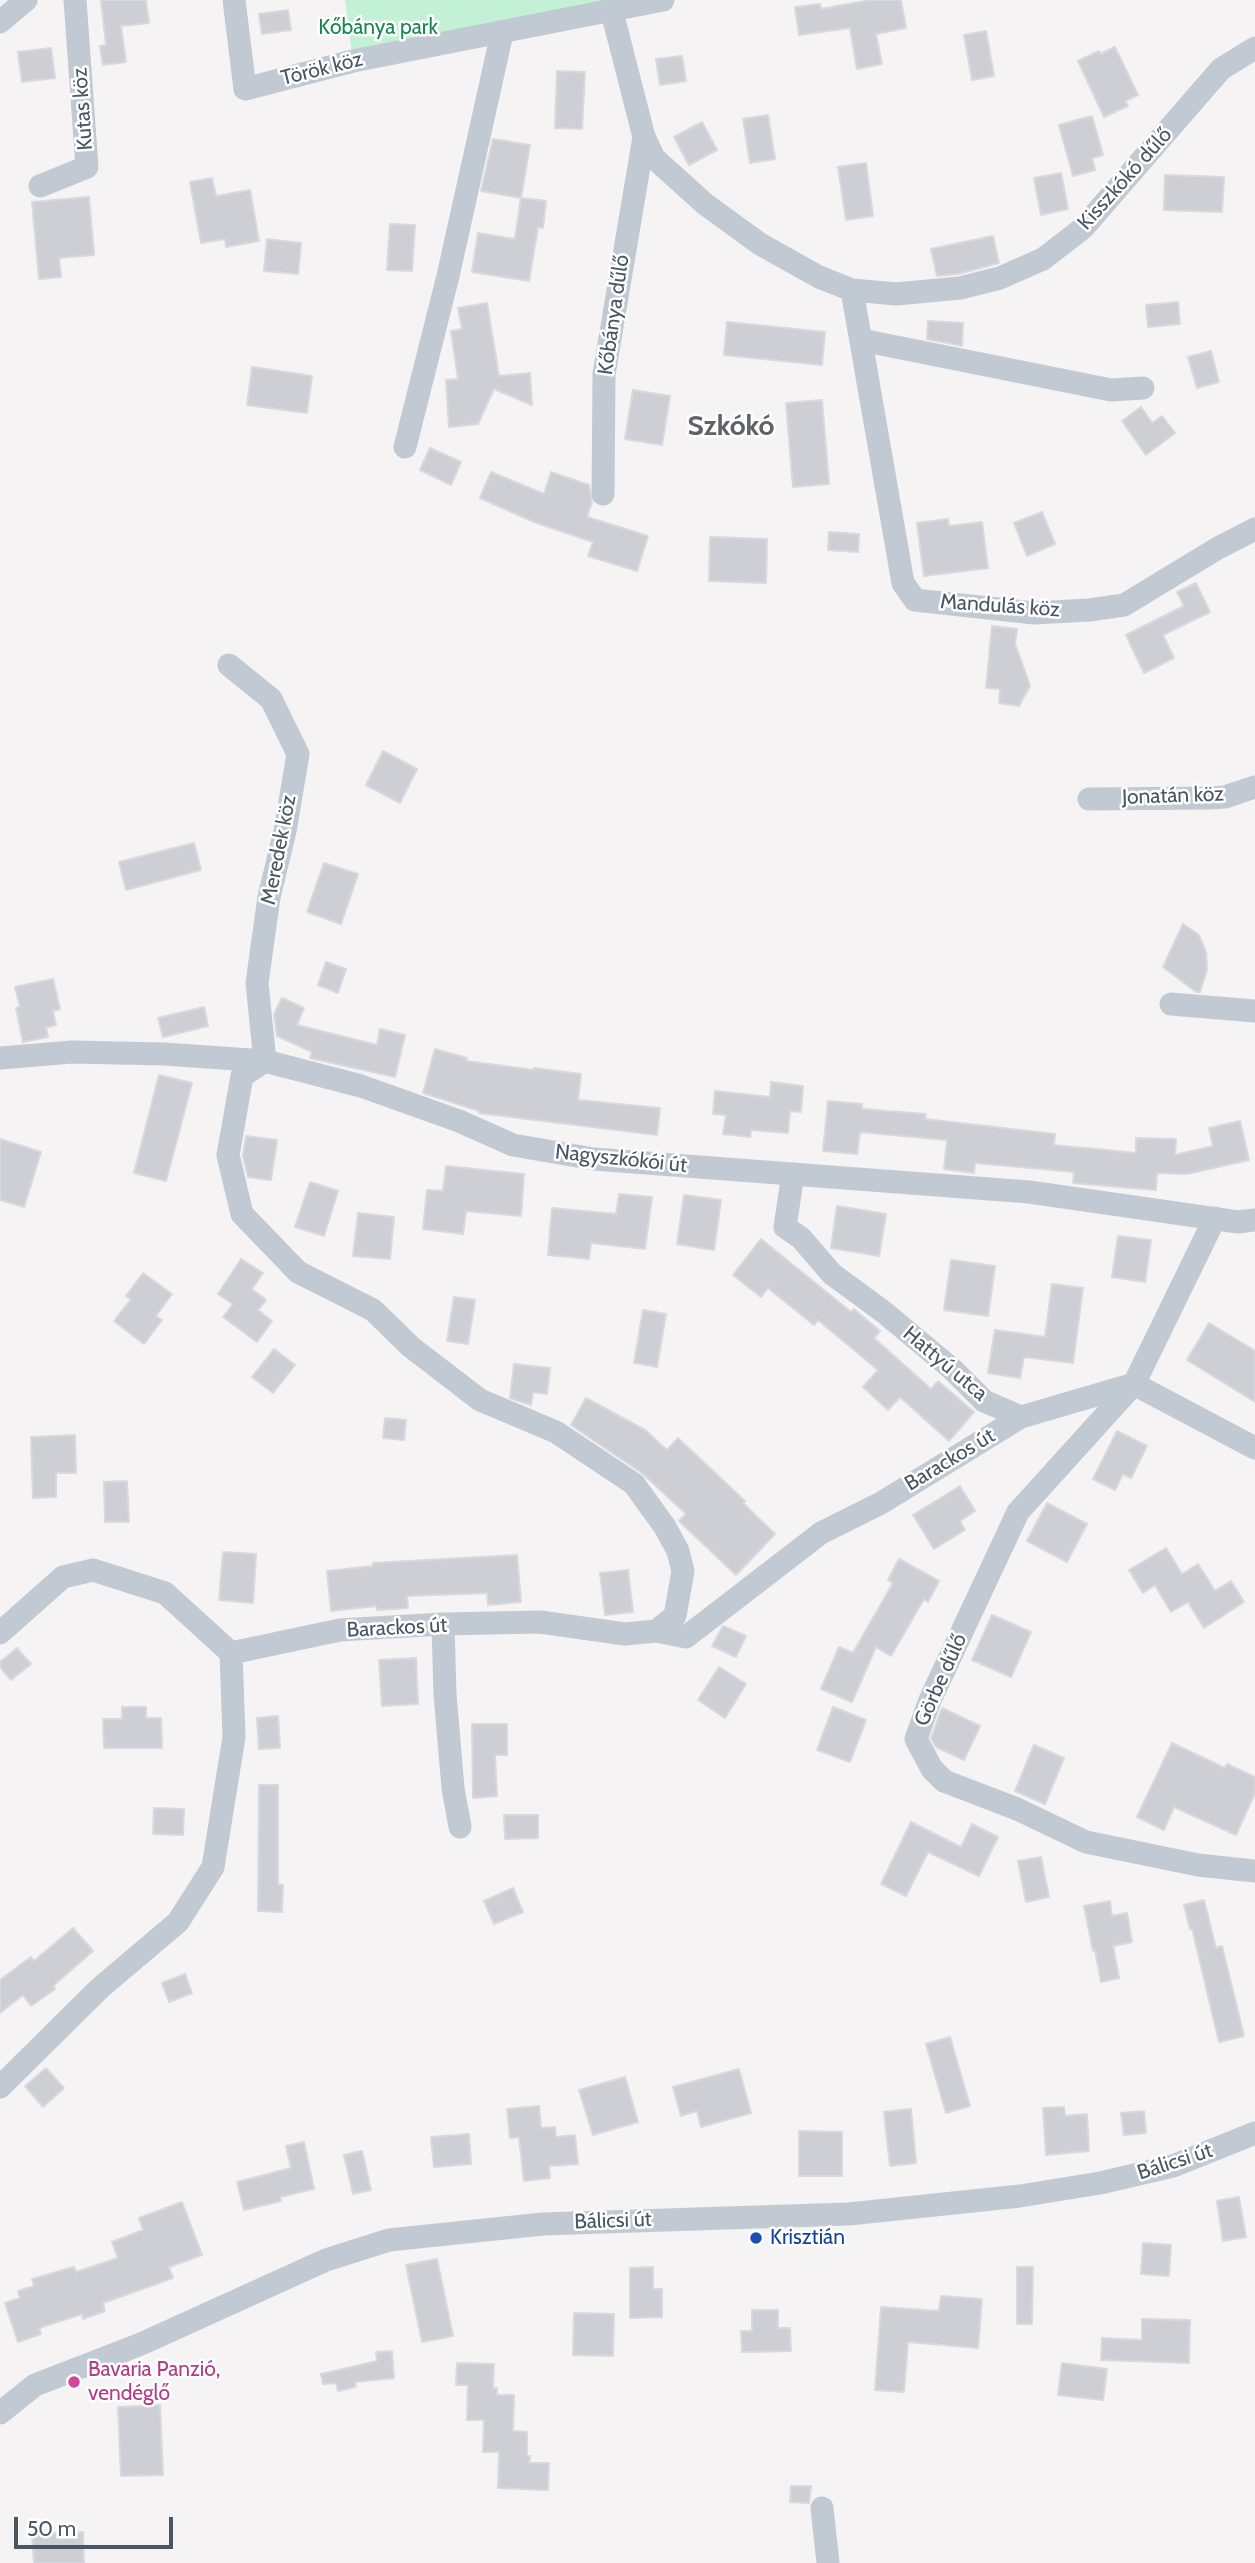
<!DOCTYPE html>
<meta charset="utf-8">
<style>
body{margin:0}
#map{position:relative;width:1255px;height:2563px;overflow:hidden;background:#f5f3f3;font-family:Cabin,sans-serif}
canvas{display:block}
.scale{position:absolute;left:14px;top:2517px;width:159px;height:32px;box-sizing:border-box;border:4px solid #4a5661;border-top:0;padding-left:9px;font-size:21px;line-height:24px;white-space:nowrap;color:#4a5661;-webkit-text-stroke:5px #fff;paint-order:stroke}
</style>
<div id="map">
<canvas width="1255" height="2563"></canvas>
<div class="scale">50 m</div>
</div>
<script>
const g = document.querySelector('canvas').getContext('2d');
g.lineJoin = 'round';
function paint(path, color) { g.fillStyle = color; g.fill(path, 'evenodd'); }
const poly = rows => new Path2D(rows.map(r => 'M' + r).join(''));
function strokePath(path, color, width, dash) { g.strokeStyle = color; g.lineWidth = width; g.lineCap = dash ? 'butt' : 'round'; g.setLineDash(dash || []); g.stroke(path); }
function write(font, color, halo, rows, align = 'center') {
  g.font = font + ' Cabin,sans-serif'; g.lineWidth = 5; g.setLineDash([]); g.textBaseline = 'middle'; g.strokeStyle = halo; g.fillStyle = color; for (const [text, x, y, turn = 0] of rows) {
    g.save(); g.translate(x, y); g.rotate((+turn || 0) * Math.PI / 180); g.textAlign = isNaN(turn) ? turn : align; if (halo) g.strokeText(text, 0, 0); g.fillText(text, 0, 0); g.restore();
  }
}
const green = poly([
 [345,0,663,0,353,61]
]);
const building = poly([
 [101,0,146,0,149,23,121,26,126,62,103,65,100,46,106,45,101,0],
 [870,0,901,0,906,28,876,34,882,64,857,69,850,28,799,35,795,7,820,4,821,9,870,0],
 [288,10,291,30,262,34,259,14,288,10],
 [986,31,994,76,972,80,964,35,986,31],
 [1115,47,1138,95,1125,101,1128,106,1104,117,1078,61,1099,51,1100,54,1115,47],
 [51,48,55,78,22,82,18,52,51,48],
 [682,56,686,81,660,85,656,59,682,56],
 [557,71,585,72,582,129,555,128,557,71],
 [768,115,775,159,750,163,743,119,768,115],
 [1092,116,1103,155,1092,158,1095,170,1073,176,1059,125,1092,116],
 [702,122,717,150,689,165,674,137,702,122],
 [493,139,530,145,521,198,481,191,493,139],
 [866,163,873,216,846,220,838,167,866,163],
 [1061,173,1068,209,1041,215,1034,178,1061,173],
 [1165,175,1224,177,1222,212,1164,210,1165,175],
 [212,178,216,196,250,190,259,241,226,247,225,239,201,243,190,182,212,178],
 [89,197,94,255,59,258,61,277,39,279,32,202,89,197],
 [521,198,546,201,543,228,538,227,529,281,472,272,478,233,515,239,521,198],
 [390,224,415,225,412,271,387,270,390,224],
 [993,236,999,263,958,274,937,276,931,249,993,236],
 [267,239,301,243,298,274,264,271,267,239],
 [1178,302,1180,324,1148,327,1146,305,1178,302],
 [487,303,499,376,530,373,532,405,494,389,478,424,449,427,446,380,458,379,451,331,462,329,458,308,487,303],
 [928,321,963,323,962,346,927,339,928,321],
 [727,322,825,332,822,365,724,355,727,322],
 [1211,351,1219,382,1197,388,1188,357,1211,351],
 [252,367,312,376,307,413,247,405,252,367],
 [633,390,670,396,662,445,625,439,633,390],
 [822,400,829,484,793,487,786,403,822,400],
 [1141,407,1152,423,1162,416,1175,433,1146,455,1122,421,1141,407],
 [430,448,461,462,451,485,420,470,430,448],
 [491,472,544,494,551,472,589,485,592,502,587,517,648,536,637,571,588,556,593,542,534,522,480,498,491,472],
 [1042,512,1055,544,1027,556,1014,523,1042,512],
 [948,519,949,526,982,522,988,568,924,576,917,523,948,519],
 [829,532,859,534,858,552,828,550,829,532],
 [710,537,767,539,766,583,709,581,710,537],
 [1196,583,1210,612,1163,635,1174,658,1144,673,1126,635,1184,606,1177,592,1196,583],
 [992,626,1017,629,1015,643,1030,686,1019,706,999,703,1000,689,986,688,992,626],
 [383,751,417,769,400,803,366,785,383,751],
 [194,843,201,870,126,890,119,862,194,843],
 [324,863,358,874,341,924,307,912,324,863],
 [1183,924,1199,935,1206,952,1207,970,1200,992,1196,992,1163,967,1183,924],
 [326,962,346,969,338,993,318,985,326,962],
 [53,979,60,1009,53,1011,56,1025,46,1028,48,1037,23,1042,16,1008,20,1007,15,987,53,979],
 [282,998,304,1008,297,1025,377,1045,380,1029,405,1035,395,1077,310,1058,312,1052,277,1036,274,1014,282,998],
 [204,1007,208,1026,163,1037,158,1018,204,1007],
 [435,1049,467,1058,466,1061,534,1070,534,1068,581,1074,578,1100,660,1108,657,1135,479,1113,479,1111,423,1093,435,1049],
 [159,1075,192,1083,166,1181,134,1173,159,1075],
 [771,1082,803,1086,801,1112,790,1111,788,1133,751,1130,750,1137,723,1134,726,1115,713,1114,715,1091,770,1097,771,1082],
 [828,1101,862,1104,862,1109,926,1114,925,1119,1055,1134,1054,1145,1136,1153,1136,1138,1176,1139,1175,1155,1213,1146,1209,1128,1240,1121,1249,1160,1187,1174,1157,1173,1156,1190,1073,1183,1074,1172,975,1163,974,1173,944,1169,947,1140,860,1132,857,1154,823,1151,828,1101],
 [246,1136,277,1140,271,1180,248,1177,243,1156,246,1136],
 [0,1139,41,1152,24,1207,0,1200,0,1139],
 [446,1166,524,1174,521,1216,466,1211,463,1234,423,1229,427,1190,443,1191,446,1166],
 [310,1182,338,1191,324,1236,295,1227,310,1182],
 [619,1194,652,1197,645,1249,591,1243,589,1259,548,1255,552,1208,616,1214,619,1194],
 [684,1195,721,1200,714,1250,677,1244,684,1195],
 [837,1206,886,1214,879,1256,831,1248,837,1206],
 [358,1213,394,1217,390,1259,353,1256,358,1213],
 [1118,1236,1151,1240,1145,1282,1112,1277,1118,1236],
 [761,1239,851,1312,854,1309,880,1331,874,1338,931,1389,938,1381,974,1412,949,1441,900,1397,888,1410,863,1387,878,1370,818,1320,814,1325,768,1288,761,1297,733,1275,761,1239],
 [241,1259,263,1273,252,1289,266,1300,258,1310,272,1321,257,1342,223,1317,233,1304,218,1294,241,1259],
 [951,1260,995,1266,988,1316,944,1310,951,1260],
 [143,1273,172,1294,156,1316,162,1320,144,1344,114,1321,131,1299,126,1296,143,1273],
 [1052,1284,1083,1288,1073,1363,1024,1357,1020,1378,988,1373,995,1330,1045,1337,1052,1284],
 [454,1297,475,1300,468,1344,447,1341,454,1297],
 [643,1310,666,1314,657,1367,634,1363,643,1310],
 [1209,1323,1255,1351,1255,1402,1187,1360,1209,1323],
 [274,1349,295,1365,273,1393,252,1377,274,1349],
 [514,1364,550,1368,547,1394,533,1392,531,1405,510,1398,514,1364],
 [586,1398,645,1430,667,1450,678,1438,745,1501,743,1503,775,1534,736,1575,679,1521,686,1514,642,1473,571,1425,586,1398],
 [385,1418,406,1420,404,1440,383,1438,385,1418],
 [1117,1431,1147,1446,1131,1478,1123,1474,1115,1490,1093,1479,1117,1431],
 [75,1435,76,1473,56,1473,56,1497,33,1498,31,1437,75,1435],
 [127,1481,129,1522,105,1522,104,1482,127,1481],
 [960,1486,975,1511,960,1521,965,1530,934,1549,913,1515,960,1486],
 [1047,1503,1087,1524,1067,1562,1027,1541,1047,1503],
 [1166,1548,1182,1574,1198,1564,1215,1591,1231,1581,1244,1602,1204,1628,1188,1602,1171,1612,1155,1585,1143,1593,1129,1570,1166,1548],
 [223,1552,256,1554,253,1603,219,1600,223,1552],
 [517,1555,521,1602,488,1605,487,1593,407,1596,408,1608,377,1610,376,1606,331,1611,327,1571,373,1566,373,1563,517,1555],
 [899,1559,939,1581,928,1602,924,1599,891,1656,876,1647,852,1702,821,1689,839,1647,853,1653,893,1583,888,1580,899,1559],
 [628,1570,633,1612,605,1615,600,1573,628,1570],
 [992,1615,1031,1632,1011,1677,972,1660,992,1615],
 [723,1626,746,1636,736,1657,712,1646,723,1626],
 [17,1648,31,1664,11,1680,0,1667,0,1662,17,1648],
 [416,1658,418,1704,382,1706,379,1660,416,1658],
 [719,1667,746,1684,725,1718,698,1700,719,1667],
 [122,1707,146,1707,146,1718,161,1718,162,1748,104,1748,103,1719,122,1719,122,1707],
 [833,1707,866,1720,850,1762,817,1750,833,1707],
 [942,1708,980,1726,964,1760,936,1747,931,1738,942,1708],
 [278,1716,280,1748,259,1749,257,1718,278,1716],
 [472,1724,507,1724,507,1755,495,1755,497,1796,473,1798,472,1724],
 [1172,1743,1225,1768,1227,1764,1255,1777,1255,1793,1236,1835,1174,1807,1164,1830,1137,1817,1172,1743],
 [1034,1745,1064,1758,1045,1804,1015,1791,1034,1745],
 [259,1785,278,1785,278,1885,283,1885,282,1912,258,1911,259,1785],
 [154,1808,184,1809,183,1835,153,1834,154,1808],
 [504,1815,538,1815,538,1838,505,1839,504,1815],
 [911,1822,961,1847,972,1824,998,1837,979,1876,928,1852,906,1896,881,1884,911,1822],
 [1041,1857,1049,1897,1026,1902,1018,1861,1041,1857],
 [513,1888,523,1912,494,1924,484,1901,513,1888],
 [1204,1900,1216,1948,1222,1946,1244,2036,1219,2042,1192,1928,1190,1929,1184,1905,1204,1900],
 [1110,1901,1112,1916,1127,1913,1132,1942,1113,1946,1119,1978,1101,1982,1095,1950,1093,1951,1084,1906,1110,1901],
 [73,1928,93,1951,53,1986,55,1989,31,2006,23,1995,0,2013,0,1980,31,1957,34,1961,73,1928],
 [185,1974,192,1993,169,2002,162,1983,185,1974],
 [950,2037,970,2106,946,2113,926,2044,950,2037],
 [46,2068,64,2088,43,2107,25,2086,46,2068],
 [739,2069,751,2113,701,2127,697,2111,681,2116,673,2087,739,2069],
 [625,2077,638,2122,593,2135,579,2090,625,2077],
 [539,2106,541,2128,555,2127,556,2137,575,2135,578,2164,549,2166,550,2178,524,2181,519,2137,510,2138,507,2109,539,2106],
 [1064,2107,1065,2116,1087,2114,1089,2151,1046,2155,1043,2108,1064,2107],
 [911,2109,916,2163,890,2166,884,2112,911,2109],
 [1144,2111,1146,2133,1124,2135,1121,2113,1144,2111],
 [799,2131,842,2132,842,2176,799,2176,799,2131],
 [469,2134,471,2164,434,2167,431,2137,469,2134],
 [304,2142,314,2189,280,2197,281,2201,244,2210,237,2182,291,2168,286,2146,304,2142],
 [362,2151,371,2190,353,2194,344,2155,362,2151],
 [1239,2197,1246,2237,1223,2241,1217,2201,1239,2197],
 [182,2202,202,2255,169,2267,173,2278,103,2303,105,2311,83,2319,82,2314,39,2328,41,2334,18,2342,5,2303,20,2298,18,2291,34,2286,32,2279,74,2267,76,2272,118,2258,112,2242,143,2230,139,2218,182,2202],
 [1143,2243,1171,2245,1169,2276,1141,2274,1143,2243],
 [437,2259,453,2336,422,2342,406,2265,437,2259],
 [653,2267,653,2289,662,2289,662,2317,630,2318,630,2268,653,2267],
 [1017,2267,1033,2267,1032,2324,1017,2324,1017,2267],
 [941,2296,982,2299,978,2348,908,2342,904,2392,875,2390,881,2307,939,2311,941,2296],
 [752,2310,778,2310,778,2328,790,2328,791,2351,742,2352,741,2331,752,2331,752,2310],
 [574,2313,614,2314,613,2356,573,2355,574,2313],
 [1142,2319,1190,2320,1189,2363,1101,2360,1102,2338,1142,2340,1142,2319],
 [392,2351,394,2378,355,2382,356,2387,338,2391,336,2383,323,2384,321,2374,377,2361,376,2352,392,2351],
 [457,2363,494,2364,493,2388,497,2388,497,2395,514,2395,513,2431,527,2432,527,2456,530,2456,529,2463,549,2463,548,2490,498,2488,499,2452,483,2452,484,2420,467,2420,468,2385,456,2385,457,2363],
 [1062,2363,1107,2369,1103,2400,1058,2395,1062,2363],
 [160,2405,163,2475,121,2476,118,2407,160,2405],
 [791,2486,811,2486,809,2503,790,2502,791,2486],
 [83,2532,84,2563,34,2563,32,2534,83,2532]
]);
const street = poly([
 [234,0,245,89,353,61,663,0],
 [612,12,644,137,654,158,705,204,760,244,819,277,852,290,896,294,960,288,1000,278,1043,259,1083,228,1221,69,1255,48],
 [0,22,26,0],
 [40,186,87,167,75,0],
 [852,290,903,583,915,600,1034,613,1089,610,1124,605,1218,548,1255,529],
 [861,340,1111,390,1143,388],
 [405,447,448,276,502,33],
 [603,494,604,374,644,137],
 [229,665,271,699,298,754,285,831,269,897,257,983,265,1061,242,1076,228,1155,242,1214,298,1272,373,1310,411,1347,480,1400,556,1432,634,1484,665,1527,678,1551,683,1571,675,1616,656,1631],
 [1089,799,1209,798,1225,797,1255,787],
 [1171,1004,1255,1011],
 [0,1058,72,1052,164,1054,265,1061,361,1086,459,1121,513,1145,594,1159,1029,1192,1238,1222,1255,1220],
 [793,1174,785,1227,801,1238,832,1274,885,1313,952,1369,984,1401,1021,1417,1134,1384,1255,1448],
 [1215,1218,1134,1384,1018,1512,930,1700,916,1739,932,1769,944,1781,1017,1809,1086,1842,1198,1865,1255,1871],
 [443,1624,445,1694,453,1788,460,1827],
 [0,1633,63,1577,93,1570,165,1593,231,1653],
 [0,2087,100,1988,178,1922,213,1867,234,1737,231,1653,340,1630,443,1624,540,1622,625,1634,656,1631,686,1637,821,1533,881,1503,1021,1417],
 [0,2413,35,2385,141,2344,326,2260,389,2240,543,2224,849,2214,1020,2196,1100,2183,1173,2166,1255,2133],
 [822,2508,828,2563]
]);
const markers = [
 [756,2238,7,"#1a4fb4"],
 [74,2382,7,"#d1479c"]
];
const parkNames = [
 ["Kőbánya park",378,28]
];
const streetNames = [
 ["Török köz",322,69,-14],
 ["Kutas köz",83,109,-94],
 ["Kisszkókó dűlő",1125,179,-48],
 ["Kőbánya dűlő",614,315,-82],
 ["Mandulás köz",1000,606,4],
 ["Jonatán köz",1173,796,-2],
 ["Meredek köz",279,850,-79],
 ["Nagyszkókói út",621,1159,6],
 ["Hattyú utca",945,1364,40],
 ["Barackos út",950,1460,-31],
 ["Barackos út",397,1628,-3],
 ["Görbe dűlő",941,1680,-66],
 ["Bálicsi út",1175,2162,-18],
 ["Bálicsi út",613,2221,-2]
];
const transitNames = [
 ["Krisztián",770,2238]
];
const hotelNames = [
 ["Bavaria Panzió,",88,2370],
 ["vendéglő",88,2394]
];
const districtNames = [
 ["Szkókó",731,427]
];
paint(green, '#c3f1d5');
paint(building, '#cdcfd5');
strokePath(building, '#d7d9de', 2);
strokePath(street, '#c1cad2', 23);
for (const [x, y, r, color] of markers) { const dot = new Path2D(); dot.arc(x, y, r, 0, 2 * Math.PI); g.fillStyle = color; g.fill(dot); strokePath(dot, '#fff', 2.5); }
write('21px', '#17864f', '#fff', parkNames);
write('21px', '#4a5661', '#fff', streetNames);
write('21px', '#164399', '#fff', transitNames, 'left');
write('21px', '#b23c85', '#fff', hotelNames, 'left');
write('bold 28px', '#5f6368', '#fff', districtNames);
</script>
